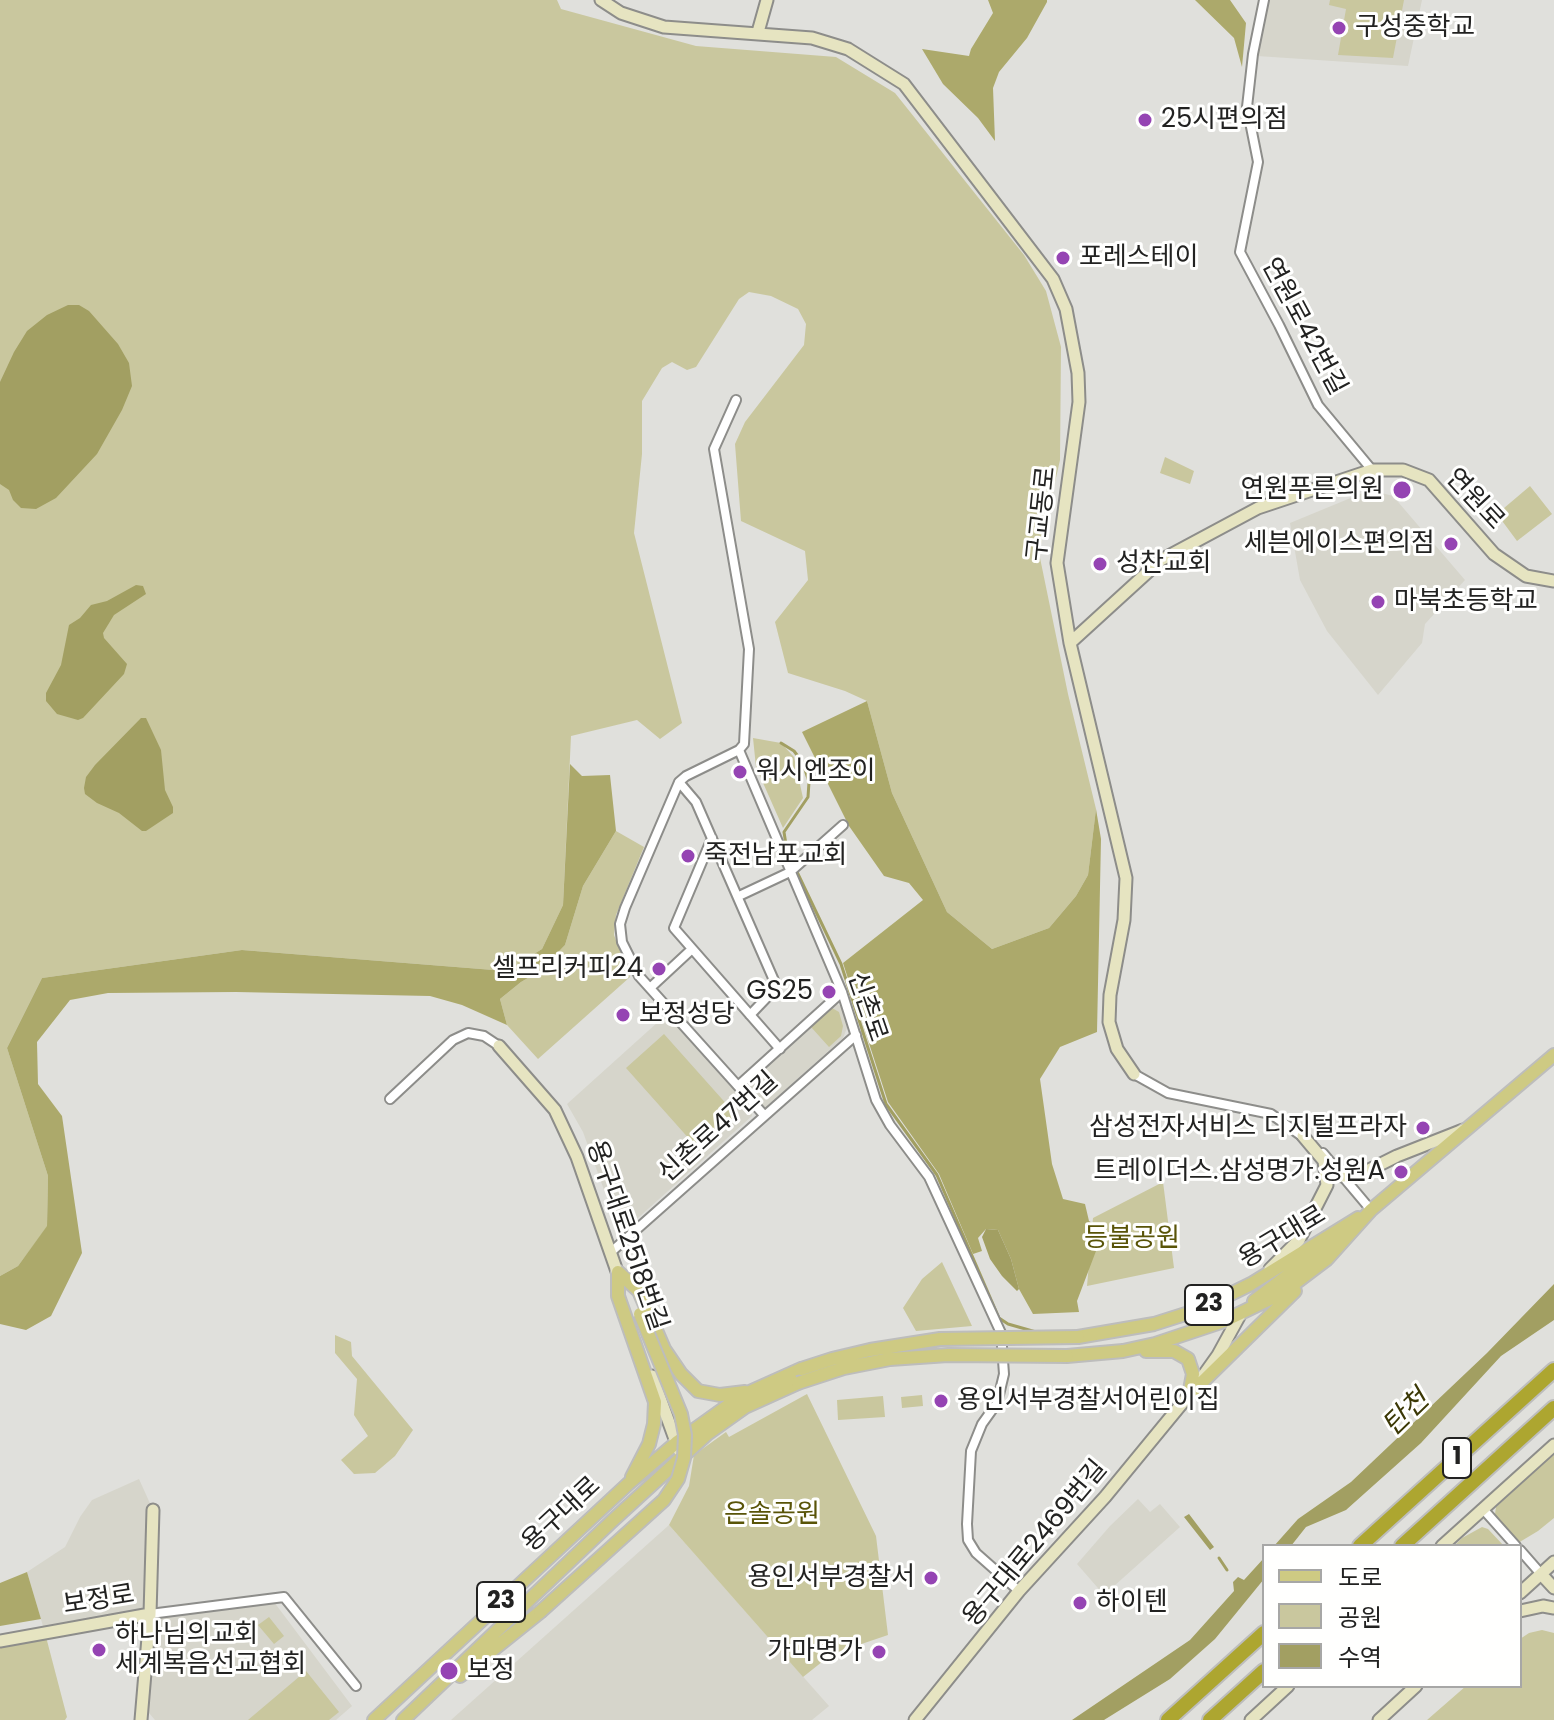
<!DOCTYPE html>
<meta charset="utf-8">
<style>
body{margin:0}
#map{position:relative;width:1554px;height:1720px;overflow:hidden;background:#e0e0dc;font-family:Poppins,"Noto Sans KR",sans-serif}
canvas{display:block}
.legend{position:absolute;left:1262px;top:1544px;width:260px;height:144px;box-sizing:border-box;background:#fffffe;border:2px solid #a7a7a6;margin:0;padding:10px 14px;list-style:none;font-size:24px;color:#222221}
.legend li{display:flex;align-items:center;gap:16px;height:40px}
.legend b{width:40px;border:2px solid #a7a7a6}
</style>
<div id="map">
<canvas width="1554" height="1720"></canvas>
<ul class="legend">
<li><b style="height:10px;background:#ceca83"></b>도로</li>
<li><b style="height:22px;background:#c9c79e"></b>공원</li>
<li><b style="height:22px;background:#a29f62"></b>수역</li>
</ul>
</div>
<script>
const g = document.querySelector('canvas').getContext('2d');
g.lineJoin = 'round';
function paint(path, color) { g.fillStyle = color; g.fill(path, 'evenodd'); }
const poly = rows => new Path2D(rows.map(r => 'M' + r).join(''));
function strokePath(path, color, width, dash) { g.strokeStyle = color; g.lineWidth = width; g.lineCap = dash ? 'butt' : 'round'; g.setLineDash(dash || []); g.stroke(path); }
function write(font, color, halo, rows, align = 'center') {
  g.font = font + ' Poppins,"Noto Sans KR",sans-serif'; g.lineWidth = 6; g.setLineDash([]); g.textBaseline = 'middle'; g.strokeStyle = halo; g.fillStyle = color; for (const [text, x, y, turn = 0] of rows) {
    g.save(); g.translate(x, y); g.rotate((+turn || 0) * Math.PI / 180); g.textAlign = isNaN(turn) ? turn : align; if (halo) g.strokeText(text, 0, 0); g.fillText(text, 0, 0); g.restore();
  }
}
const built = poly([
 [1269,0,1422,0,1408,66,1257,56],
 [1370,490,1393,496,1465,580,1425,624,1422,643,1378,695,1327,631,1300,580,1290,523],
 [835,1003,842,1007,845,1013,847,1028,843,1038,765,1108,744,1085],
 [668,1013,751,1107,752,1116,620,1234,583,1132,567,1104],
 [139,1479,153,1510,150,1614,271,1598,352,1706,336,1720,155,1720,143,1706,150,1614,45,1633,27,1572,65,1547,80,1517,92,1500],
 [1138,1499,1150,1512,1160,1504,1180,1527,1104,1595,1077,1564,1110,1526],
 [669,1525,829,1706,812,1720,451,1720]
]);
const green = poly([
 [0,0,557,0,561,9,696,46,836,57,895,93,1024,255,1046,291,1061,347,1060,460,1039,553,1068,694,1096,809,1088,875,1076,896,1049,928,992,949,947,912,892,793,867,701,845,691,788,673,775,622,808,580,805,551,741,521,735,444,745,422,804,345,806,324,798,309,771,296,749,292,739,299,696,367,687,370,672,362,662,368,642,401,642,454,634,533,682,723,660,739,637,720,571,736,563,905,542,949,506,971,242,950,42,978,7,1048,48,1176,47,1227,18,1266,0,1276],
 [1330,0,1404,0,1393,58,1338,55,1346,9,1329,5],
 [1165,457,1194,471,1190,484,1160,473],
 [1530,486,1552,514,1517,541,1497,514],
 [753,738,781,743,794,757,803,798,783,828,756,767],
 [616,831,644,847,616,915,614,935,630,977,538,1059,507,1025,500,999,521,982,540,971,565,945,583,886],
 [832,1008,839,1012,843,1026,841,1036,829,1047,811,1027],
 [664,1034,738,1117,700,1151,626,1068],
 [1163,1182,1174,1268,1087,1286,1093,1218],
 [942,1262,972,1326,916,1331,903,1308,922,1279],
 [335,1335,351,1342,352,1356,413,1430,395,1456,375,1473,354,1474,341,1460,368,1436,354,1415,357,1379,335,1353],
 [807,1394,876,1536,888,1635,832,1654,803,1677,669,1525,689,1486,694,1455,726,1432,729,1437],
 [922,1395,923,1406,902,1408,901,1397],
 [883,1396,885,1417,838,1420,837,1400],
 [1554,1453,1554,1518,1538,1531,1518,1543,1498,1521,1495,1514,1496,1507],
 [1482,1527,1488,1529,1504,1546,1454,1546,1462,1538],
 [269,1617,284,1636,274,1644,258,1625],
 [1542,1630,1554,1633,1554,1720,1427,1720,1466,1686,1520,1686,1520,1639,1529,1633],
 [45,1633,67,1717,65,1720,0,1720,0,1648],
 [306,1671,339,1712,329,1720,248,1720]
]);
const forest = poly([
 [988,0,1047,0,1047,2,1027,38,999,72,993,88,995,141,978,118,943,84,922,49,969,56,971,49,993,13],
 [1195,0,1230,0,1246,23,1242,67,1234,38],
 [867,701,892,793,947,912,992,949,1049,928,1076,896,1088,875,1096,809,1101,839,1097,1032,1060,1047,1040,1079,1052,1164,1063,1199,1085,1204,1089,1221,1104,1230,1077,1301,1079,1312,1033,1314,1019,1289,1011,1259,998,1230,986,1229,978,1238,982,1251,973,1254,939,1174,888,1102,843,963,923,900,909,883,884,876,849,826,802,732],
 [570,764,582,776,610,775,616,831,583,886,565,945,540,971,521,982,500,999,507,1025,462,1005,430,996,236,992,108,993,70,1000,37,1042,38,1084,62,1116,82,1253,51,1316,26,1330,0,1324,0,1276,18,1266,47,1226,48,1176,7,1048,42,978,242,950,506,971,542,949,563,905],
 [27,1572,41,1619,0,1626,0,1583]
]);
const water = poly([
 [68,305,79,305,89,311,118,344,129,363,132,386,122,410,97,454,56,498,36,509,21,508,13,500,9,490,0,484,0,382,14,352,27,331,47,315],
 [136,585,143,586,146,594,114,615,103,633,104,638,127,664,124,674,83,718,78,720,57,714,46,701,46,693,61,665,69,625,80,618,91,605,107,601],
 [141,718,146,718,161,750,165,790,173,807,173,813,146,831,142,831,119,813,97,803,85,794,84,788,86,777,95,765],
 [986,1229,998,1230,1011,1259,1019,1289,1017,1291,1002,1276,990,1259,982,1237],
 [1554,1284,1554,1320,1501,1356,1421,1443,1346,1510,1306,1527,1291,1546,1274,1546,1298,1519,1351,1482,1487,1353],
 [1189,1514,1214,1547,1210,1550,1184,1517],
 [1264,1558,1264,1579,1215,1639,1170,1679,1104,1720,1072,1720,1190,1640,1234,1591,1233,1582,1238,1577,1244,1580]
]);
const stream = poly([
 [781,743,794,751,803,763,809,782,808,797,784,832,787,851,841,964,886,1104,937,1175,999,1318,1008,1324,1036,1332],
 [1219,1558,1227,1570]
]);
const street = poly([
 [1264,0,1253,54,1247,107,1258,162,1240,252,1279,325,1318,405,1372,470],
 [736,400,714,449,749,649,744,744,739,750],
 [739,750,842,992,876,1100,890,1125,929,1177,1001,1333,1004,1374,997,1403,982,1424,971,1451,967,1524,968,1540,976,1553,1019,1591],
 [739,750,686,776,679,782,625,908,620,924,622,942,639,976,764,1115],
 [679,782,696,802,776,985,773,991,750,1015],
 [712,838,674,928,780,1049],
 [739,896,790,872,843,825],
 [650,988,692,949],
 [1134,1074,1168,1093,1271,1114,1306,1139],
 [738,1086,842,992],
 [390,1099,453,1040,468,1033,484,1036,499,1046],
 [1323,1153,1371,1210],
 [611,1252,856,1035],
 [1483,1509,1516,1546],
 [1520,1550,1541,1574],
 [150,1614,284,1597,356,1686]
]);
const secondary = poly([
 [601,0,621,13,664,27,812,38,848,49,904,84,1053,279,1066,309,1078,373,1079,402,1057,563,1070,643,1126,878,1124,920,1110,995,1109,1022,1117,1049,1134,1074],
 [758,32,767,0],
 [1070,643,1161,560,1258,508,1372,470,1403,470,1429,480,1494,554,1526,576,1554,581],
 [499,1046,555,1110,577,1157,620,1280],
 [1342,1176,1357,1176,1397,1156,1463,1130],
 [1270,1269,1299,1240,1327,1185,1324,1161,1303,1136],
 [652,1376,679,1450],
 [1203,1376,1218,1355,1241,1313],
 [1442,1546,1554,1445],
 [1541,1574,1554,1588],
 [1520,1593,1554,1562],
 [1520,1611,1543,1606,1554,1608],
 [0,1641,150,1614],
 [141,1720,150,1614,153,1510],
 [915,1720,1019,1591,1105,1497,1193,1390],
 [1251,1720,1288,1686],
 [1379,1720,1416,1686]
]);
const primary = poly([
 [618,1272,618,1296,655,1402,654,1424,649,1444,632,1477],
 [618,1272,639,1291,664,1349,681,1374,698,1391,720,1395,745,1392],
 [1254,1301,1338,1237],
 [1078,1337,1154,1324,1198,1310,1251,1284,1358,1218],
 [1146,1351,1174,1351,1188,1359,1193,1374,1189,1395],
 [1067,1356,1123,1351,1155,1344,1224,1321,1282,1293,1327,1259,1371,1210,1554,1055],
 [1189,1395,1295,1291],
 [460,1676,540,1612],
 [374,1720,628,1484,676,1443,743,1395,801,1369],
 [403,1720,611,1522,707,1434,745,1407,798,1383]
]);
const highway = poly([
 [1360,1546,1554,1370],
 [1402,1546,1554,1408],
 [1168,1720,1264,1633],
 [1210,1720,1264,1671]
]);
const primaryBridge = poly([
 [801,1369,832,1359,870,1350,940,1339,1078,1337],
 [798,1383,844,1368,890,1359,948,1355,1067,1356],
 [540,1612,664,1500,678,1479,684,1458,685,1435,681,1414,640,1314]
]);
const markers = [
 [1339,28,8,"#9544b3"],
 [1145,120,8,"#9544b3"],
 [1063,258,8,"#9544b3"],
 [1402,490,10,"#9544b3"],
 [1451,544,8,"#9544b3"],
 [1100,564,8,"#9544b3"],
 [1378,602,8,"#9544b3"],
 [740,772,8,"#9544b3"],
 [688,856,8,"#9544b3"],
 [659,969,8,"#9544b3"],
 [829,992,8,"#9544b3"],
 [623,1015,8,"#9544b3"],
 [1423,1128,8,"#9544b3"],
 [1401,1172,8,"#9544b3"],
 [941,1401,8,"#9544b3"],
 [931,1578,8,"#9544b3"],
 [1080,1603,8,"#9544b3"],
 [99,1650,8,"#9544b3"],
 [879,1652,8,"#9544b3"],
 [449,1671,10,"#9544b3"]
];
const shields = [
 [1209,1305,48],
 [1457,1458,28],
 [501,1602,48]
];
const shieldNames = [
 ["23",1209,1305],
 ["1",1457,1458],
 ["23",501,1602]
];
const poiNames = [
 ["구성중학교",1355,28],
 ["25시편의점",1161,120],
 ["포레스테이",1079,258],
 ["연원푸른의원",1384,490,"right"],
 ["세븐에이스편의점",1435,544,"right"],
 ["성찬교회",1116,564],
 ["마북초등학교",1394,602],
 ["워시엔조이",756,772],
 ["죽전남포교회",704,856],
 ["셀프리커피24",643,969,"right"],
 ["GS25",813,992,"right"],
 ["보정성당",639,1015],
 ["삼성전자서비스 디지털프라자",1407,1128,"right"],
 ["트레이더스.삼성명가.성원A",1385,1172,"right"],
 ["용인서부경찰서어린이집",957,1401],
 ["용인서부경찰서",915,1578,"right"],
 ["하이텐",1096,1603],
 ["하나님의교회",115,1635],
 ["세계복음선교협회",115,1665],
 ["가마명가",863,1652,"right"],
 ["보정",467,1671]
];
const streetNames = [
 ["연원로42번길",1303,327,62],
 ["연원로",1474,500,47],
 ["구교동로",1043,514,-84],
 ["신촌로",866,1007,71],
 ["신촌로47번길",719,1128,-42],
 ["용구대로2518번길",626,1236,71],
 ["용구대로",1283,1238,-31],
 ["용구대로",562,1515,-43],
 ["용구대로2469번길",1036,1544,-50],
 ["보정로",99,1601,-9]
];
const parkNames = [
 ["등불공원",1132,1239],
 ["은솔공원",772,1515]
];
const waterNames = [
 ["탄천",1407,1414,-44]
];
paint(built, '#d6d5cb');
paint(green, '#c9c79e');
paint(forest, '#aca96b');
paint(water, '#a29f62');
strokePath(stream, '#a29f62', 3);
strokePath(street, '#8d8d8a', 12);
strokePath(secondary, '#8d8d8a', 15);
strokePath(primary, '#bdbdbc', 16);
strokePath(highway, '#bdbdbc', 18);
strokePath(street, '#fff', 8);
strokePath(secondary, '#e6e4c1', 11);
strokePath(primary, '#ceca83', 12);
strokePath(highway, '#ada630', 14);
strokePath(primaryBridge, '#bdbdbc', 16, []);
strokePath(primaryBridge, '#ceca83', 12);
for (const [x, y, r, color] of markers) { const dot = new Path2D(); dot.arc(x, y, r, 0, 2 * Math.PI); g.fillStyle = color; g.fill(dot); strokePath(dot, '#fffffe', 3); }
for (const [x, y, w] of shields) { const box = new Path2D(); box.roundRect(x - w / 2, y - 20, w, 40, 6); g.fillStyle = '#fffffe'; g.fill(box); strokePath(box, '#222221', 2); }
write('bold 24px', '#222221', null, shieldNames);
write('26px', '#222221', '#fffffe', poiNames, 'left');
write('26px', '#222221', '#fffffe', streetNames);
write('26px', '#595408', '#fffffe', parkNames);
write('italic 28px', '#3b3805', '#fffffe', waterNames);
</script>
